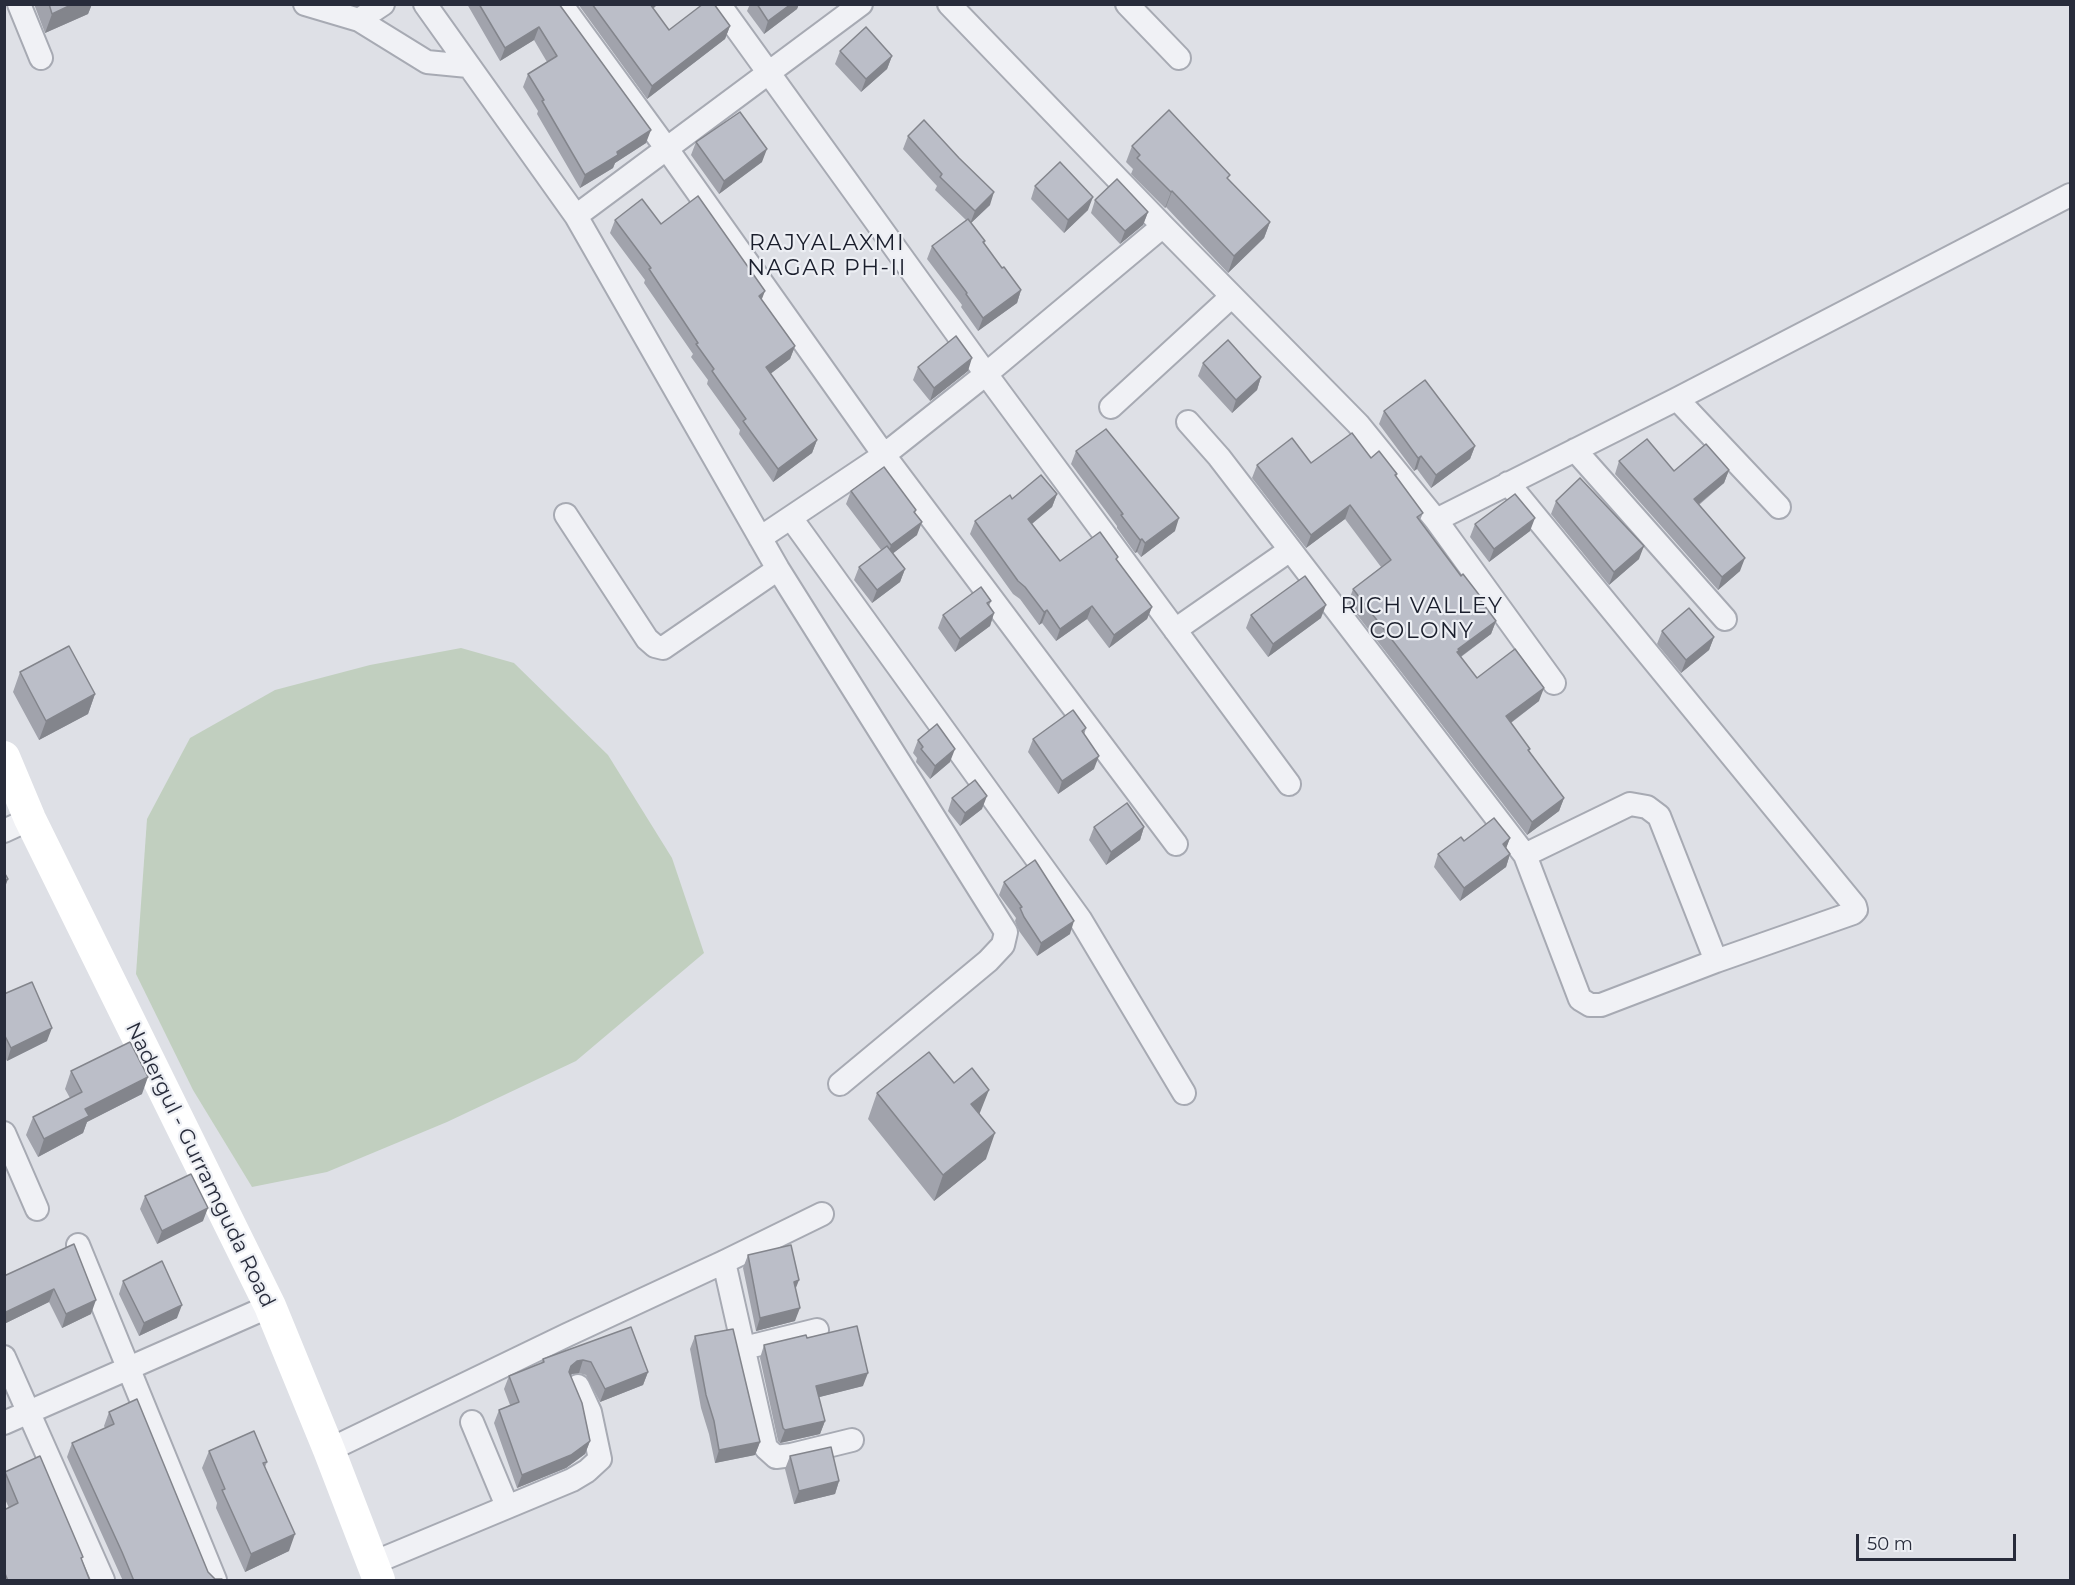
<!DOCTYPE html>
<style>
body{margin:0}
#map{position:relative;width:2075px;height:1585px;overflow:hidden;background:#dee0e6;font-family:Montserrat,sans-serif}
canvas{display:block}
.frame{position:absolute;inset:0;border:6px solid #282c3b;pointer-events:none}
.scale{position:absolute;left:1856px;top:1534px;width:160px;height:27px;box-sizing:border-box;border:3px solid #282c3b;border-top:0;padding-left:8px;font-size:18px;line-height:21px;white-space:nowrap;color:#282c3b;-webkit-text-stroke:4px #edeff4;paint-order:stroke}
</style>
<div id="map">
<canvas width="2075" height="1585"></canvas>
<div class="frame"></div>
<div class="scale">50 m</div>
</div>
<script>
const g = document.querySelector('canvas').getContext('2d');
g.lineJoin = 'round';
function paint(path, color) { g.fillStyle = color; g.fill(path, 'evenodd'); }
const poly = rows => new Path2D(rows.map(r => 'M' + r).join(''));
function strokePath(path, color, width, dash) { g.strokeStyle = color; g.lineWidth = width; g.lineCap = dash ? 'butt' : 'round'; g.setLineDash(dash || []); g.stroke(path); }
function write(font, color, halo, rows, align = 'center') {
  g.font = font + ' Montserrat,sans-serif'; g.lineWidth = 4.5; g.setLineDash([]); g.textBaseline = 'middle'; g.strokeStyle = halo; g.fillStyle = color; for (const [text, x, y, turn = 0] of rows) {
    g.save(); g.translate(x, y); g.rotate((+turn || 0) * Math.PI / 180); g.textAlign = isNaN(turn) ? turn : align; if (halo) g.strokeText(text, 0, 0); g.fillText(text, 0, 0); g.restore();
  }
}
const green = poly([
 [461,648,514,663,608,755,672,858,704,953,576,1061,447,1122,327,1172,252,1187,193,1090,136,974,147,819,190,738,275,690,370,665]
]);
const minor = poly([
 [19,4,41,58],
 [305,4,359,20,427,62,468,66],
 [425,4,576,216,778,569,1006,932,1003,945,988,961,840,1084],
 [561,4,667,149,884,455,1176,844],
 [719,4,986,374,1289,784],
 [949,4,1163,226,1358,424,1436,520,1554,683],
 [1127,4,1179,58],
 [359,20,383,4],
 [576,216,861,4],
 [1677,399,1779,507],
 [1111,407,1232,296],
 [1188,422,1219,457,1525,855,1580,999,1590,1005,1601,1005,1716,961,1853,913,1856,910,1855,906,1508,483],
 [1575,450,1725,619],
 [566,515,647,639,655,646,663,648,778,569],
 [791,518,1080,919,1184,1093],
 [1436,520,1677,399,2070,195],
 [760,538,884,455,986,374,1163,226],
 [1175,630,1290,550],
 [4,831,30,819],
 [1525,855,1630,804,1647,807,1659,816,1716,961],
 [4,1133,37,1209],
 [78,1245,215,1580],
 [724,1262,766,1448,776,1457,791,1455,852,1440],
 [744,1348,817,1330],
 [4,1357,103,1580],
 [472,1422,507,1506],
 [4,1423,270,1306],
 [329,1450,567,1335,724,1262,822,1214],
 [373,1563,572,1480,587,1471,600,1459,590,1412,578,1386]
]);
const secondary = poly([
 [4,757,30,819,270,1306,329,1450,379,1580]
]);
const wall = poly([
 [34,4,92,4,88,14,45,33],
 [467,4,559,4,646,143,615,163,613,168,580,188,537,114,538,111,523,87,528,74,547,62,534,40,500,61],
 [578,4,658,4,653,9,669,30,730,26,725,39,647,99],
 [750,4,799,4,797,9,764,34,747,11],
 [840,51,892,56,887,69,861,92,835,64],
 [908,136,990,205,971,223,985,241,984,244,1002,268,1021,290,1017,303,978,331,961,307,962,305,927,259,932,246,966,220,935,190,937,186,903,149],
 [696,142,762,162,719,194,691,155],
 [1132,146,1228,179,1270,222,1264,238,1228,273,1166,207,1165,208,1131,174,1133,169,1126,162],
 [1035,186,1088,210,1064,233,1031,199],
 [1095,200,1148,212,1143,225,1120,244,1091,213],
 [615,220,661,224,762,300,795,346,790,359,770,374,817,440,812,453,773,482,739,434,740,430,707,384,708,380,691,357,693,354,644,283,645,280,610,233],
 [1203,363,1261,377,1257,390,1232,413,1198,376],
 [918,367,968,371,930,401,913,380],
 [1384,411,1475,446,1470,459,1431,488,1417,469,1414,471,1379,424],
 [1076,451,1175,531,1141,557,1137,552,1135,553,1117,528,1117,526,1071,464],
 [1371,458,1397,474,1396,477,1423,513,1420,520,1496,621,1491,634,1461,657,1477,678,1539,701,1511,723,1530,749,1529,751,1564,798,1559,811,1527,835,1348,603,1353,589,1381,567,1345,519,1306,548,1252,478,1257,465,1311,463],
 [1619,461,1674,471,1729,470,1724,483,1699,505,1740,571,1718,590,1615,474],
 [851,491,916,510,915,513,917,535,893,553,905,569,900,582,872,603,854,580,859,567,881,550,846,504],
 [1057,494,1052,507,1032,524,1060,561,1117,561,1152,607,1147,619,1109,648,1087,619,1056,641,1042,623,1039,625,1020,599,1013,594,970,534,975,521,1012,499],
 [1556,501,1639,559,1609,585,1551,514],
 [1475,524,1530,531,1489,562,1470,537],
 [991,601,989,606,994,613,990,626,955,652,938,628,943,615],
 [1251,615,1321,618,1268,657,1246,628],
 [1662,631,1714,637,1709,650,1681,673,1657,644],
 [20,672,95,694,88,714,39,740,13,692],
 [1086,728,1084,735,1094,769,1058,794,1028,752,1033,739],
 [918,740,950,762,930,779,916,762,917,758,913,753],
 [952,798,982,809,960,826,948,811],
 [1094,827,1144,827,1140,840,1106,865,1089,840],
 [1510,838,1506,848,1510,854,1506,867,1460,901,1434,867,1438,854,1464,841],
 [1004,882,1070,934,1037,956,1019,931,1015,921,1016,918,999,895],
 [4,994,47,1041,7,1061,4,1056],
 [71,1071,142,1094,87,1122,83,1133,38,1157,26,1135,33,1117,70,1098,65,1089],
 [877,1093,980,1114,986,1159,934,1201,868,1119],
 [145,1196,203,1221,157,1244,140,1209],
 [74,1244,91,1314,62,1328,49,1302,4,1324],
 [748,1255,796,1290,795,1321,756,1331,743,1268],
 [123,1281,177,1318,139,1336,119,1294],
 [631,1327,648,1372,643,1385,600,1402,586,1375,579,1373,572,1374,571,1375,590,1441,585,1454,566,1468,517,1488,494,1423,499,1410,510,1405,504,1389,509,1376,541,1364,543,1359],
 [695,1336,760,1442,755,1455,715,1463,709,1434,701,1408,690,1349],
 [807,1338,863,1386,819,1397,825,1421,820,1434,780,1443,778,1441,760,1358,764,1345],
 [109,1412,208,1572,215,1579,223,1581,123,1581,67,1457,72,1443,105,1428,104,1426],
 [209,1451,267,1462,265,1467,289,1551,245,1572,216,1508,217,1503,202,1468],
 [790,1456,839,1481,835,1494,794,1504,785,1469],
 [5,1472,82,1561,90,1581,4,1581,4,1510,9,1508,4,1497]
]);
const shadedWall = poly([
 [73,4,92,4,88,14,45,33,52,14],
 [648,4,658,4,644,15],
 [791,4,799,4,797,9,764,34,768,21],
 [730,26,725,39,647,99,652,86],
 [539,27,534,40,500,61,505,48],
 [892,56,887,69,861,92,866,79],
 [651,130,646,143,615,163,613,168,580,188,585,175,617,152],
 [767,149,762,162,719,194,724,181],
 [1172,191,1166,207,1165,208,1171,192],
 [994,192,990,205,970,224,975,211],
 [1093,197,1088,210,1064,233,1068,220],
 [1148,212,1143,225,1120,244,1125,231],
 [1270,222,1264,238,1228,273,1234,256],
 [1021,290,1017,303,978,331,983,318],
 [765,291,760,304,759,296],
 [795,346,790,359,761,381,766,367],
 [972,358,968,371,930,401,934,388],
 [1261,377,1257,390,1232,413,1236,400],
 [817,440,812,453,773,482,778,469],
 [1475,446,1470,459,1431,488,1436,475],
 [1421,456,1417,469,1414,471,1418,458],
 [1729,470,1724,483,1689,512,1694,499],
 [1057,494,1052,507,1023,531,1028,519],
 [1350,505,1345,519,1306,548,1311,535],
 [1179,518,1175,531,1141,557,1145,543],
 [1535,518,1530,531,1489,562,1494,549],
 [922,522,917,535,887,558,891,545],
 [1142,539,1137,552,1135,553,1140,540],
 [1644,546,1639,559,1609,585,1614,572],
 [1745,558,1740,571,1718,590,1722,577],
 [905,569,900,582,872,603,877,590],
 [1326,605,1321,618,1268,657,1273,644],
 [1092,606,1087,619,1056,641,1060,629],
 [1152,607,1147,619,1109,648,1114,635],
 [1047,610,1042,623,1039,625,1044,612],
 [994,613,990,626,955,652,960,639],
 [1496,621,1491,634,1456,660,1458,649],
 [1714,637,1709,650,1681,673,1686,660],
 [1544,688,1539,701,1501,730,1506,716],
 [95,694,88,714,39,740,46,721],
 [955,749,950,762,930,779,935,766],
 [1099,756,1094,769,1058,794,1062,781],
 [987,796,982,809,960,826,965,813],
 [1564,798,1559,811,1527,835,1532,822],
 [1144,827,1140,840,1106,865,1111,852],
 [1510,838,1505,851,1503,844],
 [1510,854,1506,867,1460,901,1464,888],
 [8,879,4,890,4,881],
 [1074,921,1070,934,1037,956,1041,943],
 [52,1028,47,1041,7,1061,11,1048],
 [148,1077,142,1094,87,1122,83,1133,38,1157,44,1139,85,1109],
 [989,1090,979,1115,971,1104],
 [995,1133,986,1159,934,1201,943,1175],
 [208,1208,203,1221,157,1244,162,1231],
 [799,1280,794,1293,794,1282],
 [54,1289,49,1302,4,1324,4,1313],
 [96,1300,91,1314,62,1328,66,1314],
 [182,1305,177,1318,139,1336,144,1323],
 [800,1308,795,1321,756,1331,760,1318],
 [583,1360,579,1373,572,1374,567,1379,571,1366,577,1361],
 [648,1372,643,1385,600,1402,605,1389],
 [868,1373,863,1386,812,1399,816,1386],
 [825,1421,820,1434,780,1443,785,1430],
 [590,1441,585,1454,566,1468,517,1488,522,1475],
 [760,1442,755,1455,715,1463,719,1450],
 [839,1481,835,1494,794,1504,799,1491],
 [295,1534,289,1551,245,1572,251,1554]
]);
const building = poly([
 [49,4,73,4,52,14,49,4],
 [479,4,559,4,651,130,617,152,618,155,585,175,542,101,544,100,528,74,557,56,539,27,505,48,479,4],
 [592,4,650,4,669,30,703,4,714,4,730,26,652,86,592,4],
 [757,4,791,4,768,21,757,4],
 [866,27,892,56,866,79,840,51,866,27],
 [1169,110,1230,175,1227,178,1270,222,1234,256,1172,191,1171,192,1137,158,1140,155,1132,146,1169,110],
 [740,112,767,149,724,181,696,142,740,112],
 [924,120,959,158,994,192,975,211,940,177,942,174,908,136,924,120],
 [1060,162,1093,197,1068,220,1035,186,1060,162],
 [1117,179,1148,212,1125,231,1095,200,1117,179],
 [698,196,765,291,759,296,795,346,766,367,817,440,778,469,743,421,746,419,712,371,714,369,696,344,698,343,649,269,651,268,615,220,642,199,661,224,698,196],
 [968,219,985,241,983,242,1002,268,1004,267,1021,290,983,318,966,294,967,293,932,246,968,219],
 [956,336,972,358,934,388,918,367,956,336],
 [1228,340,1261,377,1236,400,1203,363,1228,340],
 [1425,380,1475,446,1436,475,1421,456,1418,458,1384,411,1425,380],
 [1106,429,1179,518,1145,543,1142,539,1140,540,1121,515,1123,514,1076,451,1106,429],
 [1352,433,1371,458,1379,451,1397,474,1395,475,1423,513,1417,517,1461,576,1463,574,1480,596,1478,597,1496,621,1458,649,1459,651,1457,652,1477,678,1515,649,1544,688,1506,716,1530,749,1528,750,1564,798,1532,822,1353,589,1391,560,1350,505,1311,535,1257,465,1292,438,1311,463,1352,433],
 [1647,439,1674,471,1706,444,1729,470,1694,499,1745,558,1722,577,1619,461,1647,439],
 [884,467,916,510,914,512,922,522,891,545,851,491,884,467],
 [1041,475,1057,494,1028,519,1060,561,1100,532,1118,557,1116,559,1152,607,1114,635,1092,606,1060,629,1047,610,1044,612,1025,587,1018,581,975,521,1010,495,1012,499,1041,475],
 [1580,478,1644,546,1614,572,1556,501,1580,478],
 [1515,494,1535,518,1494,549,1475,524,1515,494],
 [887,546,905,569,877,590,859,567,887,546],
 [1305,576,1326,605,1273,644,1251,615,1305,576],
 [981,587,991,601,987,603,994,613,960,639,943,615,981,587],
 [1689,608,1714,637,1686,660,1662,631,1689,608],
 [69,646,95,694,46,721,20,672,69,646],
 [1073,710,1086,728,1082,731,1099,756,1062,781,1033,739,1073,710],
 [937,724,955,749,935,766,921,749,923,747,918,740,937,724],
 [975,780,987,796,965,813,952,798,975,780],
 [1127,803,1144,827,1111,852,1094,827,1127,803],
 [1494,818,1510,838,1503,844,1510,854,1464,888,1438,854,1461,837,1464,841,1494,818],
 [1035,860,1074,921,1041,943,1024,917,1020,908,1022,907,1004,882,1035,860],
 [4,872,8,879,4,881,4,872],
 [32,982,52,1028,11,1048,4,1034,4,994,32,982],
 [130,1042,148,1077,85,1109,89,1116,44,1139,33,1117,82,1092,71,1071,130,1042],
 [929,1052,954,1083,972,1068,989,1090,971,1104,995,1133,943,1175,877,1093,929,1052],
 [191,1174,208,1208,162,1231,145,1196,191,1174],
 [74,1244,96,1300,66,1314,54,1289,4,1313,4,1276,74,1244],
 [791,1245,799,1280,794,1282,800,1308,760,1318,748,1255,791,1245],
 [162,1261,182,1305,144,1323,123,1281,162,1261],
 [857,1326,868,1373,816,1386,825,1421,785,1430,783,1428,764,1345,806,1335,807,1338,857,1326],
 [631,1327,648,1372,605,1389,591,1362,583,1360,577,1361,571,1366,569,1372,582,1403,590,1441,571,1455,522,1475,499,1410,519,1402,509,1376,544,1362,543,1359,631,1327],
 [733,1329,760,1442,719,1450,714,1421,706,1395,695,1336,733,1329],
 [137,1399,208,1572,215,1579,222,1579,223,1581,134,1581,122,1552,72,1443,114,1424,109,1412,137,1399],
 [254,1431,267,1462,263,1463,295,1534,251,1554,222,1490,225,1489,209,1451,254,1431],
 [831,1447,839,1481,799,1491,790,1456,831,1447],
 [40,1456,83,1557,81,1558,90,1581,8,1581,4,1571,4,1510,18,1503,5,1472,40,1456]
]);
const streetNames = [
 ["Nadergul - Gurramguda Road",200,1165,64]
];
const neighbourhoodNames = [
 ["RAJYALAXMI",827,244],
 ["NAGAR PH-II",827,269],
 ["RICH VALLEY",1422,607],
 ["COLONY",1422,632]
];
paint(green, '#c1cfbf');
strokePath(minor, '#a7aab3', 26);
strokePath(minor, '#f0f1f5', 22);
strokePath(secondary, '#fff', 32);
paint(wall, '#a1a3ac');
paint(shadedWall, '#83858c');
paint(building, '#bbbec8');
strokePath(building, '#83858c', 1.5);
write('21px', '#282c3b', '#edeff4', streetNames);
g.letterSpacing = '1.5px';
write('22px', '#1a1e2c', '#edeff4', neighbourhoodNames);
g.letterSpacing = '0px';
</script>
